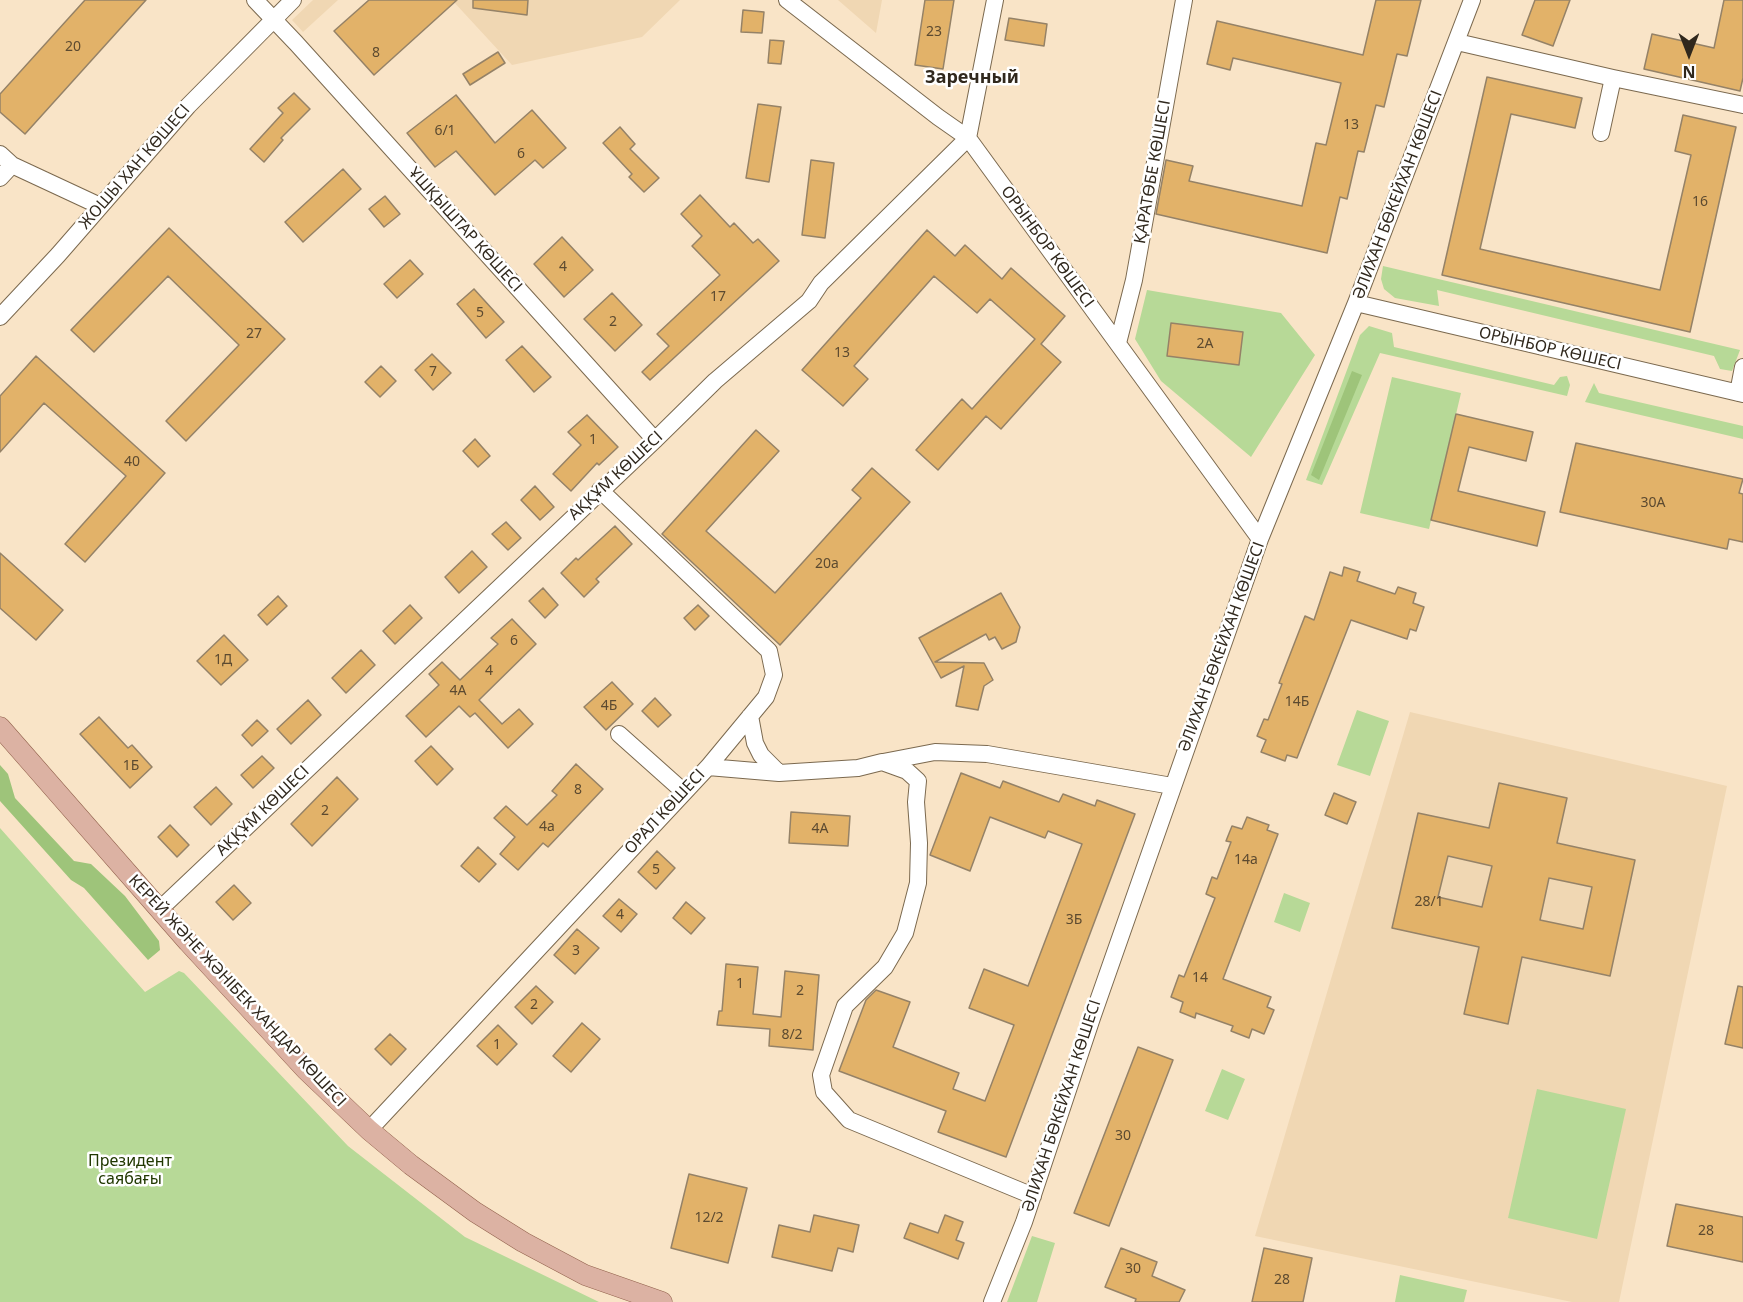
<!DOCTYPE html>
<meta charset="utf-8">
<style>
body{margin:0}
#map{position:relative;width:1743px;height:1302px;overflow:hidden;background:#f9e4c7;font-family:"Noto Sans",sans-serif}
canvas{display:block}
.north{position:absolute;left:1659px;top:24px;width:60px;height:60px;-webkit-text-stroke:4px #fff;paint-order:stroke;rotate:180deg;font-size:16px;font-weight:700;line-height:24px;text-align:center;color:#30281d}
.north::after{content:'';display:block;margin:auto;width:21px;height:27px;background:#30281d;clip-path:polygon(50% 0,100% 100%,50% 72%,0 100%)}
</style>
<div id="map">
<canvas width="1743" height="1302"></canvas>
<div class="north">N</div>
</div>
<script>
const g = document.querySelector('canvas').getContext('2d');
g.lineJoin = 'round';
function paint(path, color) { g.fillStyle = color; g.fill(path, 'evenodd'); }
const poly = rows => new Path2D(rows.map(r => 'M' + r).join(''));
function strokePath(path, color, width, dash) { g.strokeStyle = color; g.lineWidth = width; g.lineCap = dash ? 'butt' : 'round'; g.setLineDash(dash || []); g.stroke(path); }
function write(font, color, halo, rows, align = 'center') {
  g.font = font + ' "Noto Sans",sans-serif'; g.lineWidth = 5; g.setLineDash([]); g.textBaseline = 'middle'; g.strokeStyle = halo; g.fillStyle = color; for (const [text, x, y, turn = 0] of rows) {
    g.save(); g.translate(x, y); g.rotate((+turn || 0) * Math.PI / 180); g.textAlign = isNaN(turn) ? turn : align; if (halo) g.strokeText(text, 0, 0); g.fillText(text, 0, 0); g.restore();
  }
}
const built = poly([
 [313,0,338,0,303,32,292,20],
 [452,0,680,0,642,37,512,65],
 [838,0,882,0,876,33],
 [1410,712,1727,786,1619,1302,1572,1302,1255,1236]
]);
const green = poly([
 [1383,266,1740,350,1732,371,1720,369,1714,356,1437,290,1439,306,1395,298,1384,289,1381,279],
 [1147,290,1281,313,1315,355,1251,457,1161,381,1135,339],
 [1369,326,1392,333,1394,347,1554,385,1560,377,1567,376,1570,385,1567,396,1380,353,1322,485,1306,480,1360,335],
 [1392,377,1461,393,1429,529,1360,513],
 [1594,383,1599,393,1743,426,1743,439,1585,402],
 [1357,710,1389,721,1370,776,1337,765],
 [0,828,145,992,179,971,184,973,348,1146,465,1237,599,1302,0,1302],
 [1284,893,1310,903,1300,932,1274,922],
 [1222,1069,1245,1079,1228,1120,1205,1111],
 [1537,1089,1626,1109,1597,1239,1508,1218],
 [1032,1236,1055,1243,1037,1302,1007,1302],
 [1400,1275,1467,1290,1464,1302,1395,1302]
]);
const forest = poly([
 [1352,371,1362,375,1319,480,1311,475],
 [0,765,8,774,15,798,74,861,91,864,125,896,159,941,160,950,148,960,84,888,71,880,0,801]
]);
const building = poly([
 [85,0,146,0,25,134,0,112,0,94,85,0],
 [369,0,457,0,374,75,334,31,369,0],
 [473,0,528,0,527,15,473,8,473,0],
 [925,0,954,0,943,69,915,65,925,0],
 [1376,0,1421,0,1407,56,1397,54,1384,107,1376,105,1364,152,1358,151,1347,199,1340,197,1327,253,1156,214,1166,160,1193,166,1189,181,1302,206,1316,143,1326,145,1341,83,1233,58,1230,70,1207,64,1217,21,1363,55,1376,0],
 [1535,0,1570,0,1553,46,1522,35,1535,0],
 [1724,0,1743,0,1743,78,1740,91,1644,69,1652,34,1714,48,1724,0],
 [743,10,764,12,762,33,741,32,743,10],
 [1009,18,1047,24,1044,46,1005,40,1009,18],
 [770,40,784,41,781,64,768,63,770,40],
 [498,52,505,63,470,85,463,74,498,52],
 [1487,77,1582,98,1575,128,1511,114,1480,249,1660,290,1691,155,1675,151,1683,115,1736,127,1690,332,1442,275,1487,77],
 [294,93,310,109,281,138,283,140,264,162,250,149,283,113,278,108,294,93],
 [456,95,495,143,532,110,566,148,543,168,535,160,495,195,456,151,435,167,407,133,456,95],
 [758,104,781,107,769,182,746,178,758,104],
 [620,127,635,144,630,149,659,178,644,192,629,177,632,174,603,143,620,127],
 [811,160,834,163,825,238,802,235,811,160],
 [343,169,361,189,303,242,285,222,343,169],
 [700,195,730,227,734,223,753,243,758,239,779,261,650,380,642,372,669,346,657,334,720,275,692,246,702,236,681,214,700,195],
 [385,196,400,214,384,227,369,209,385,196],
 [169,228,285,339,186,441,166,421,239,345,168,276,94,352,71,330,169,228],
 [927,230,955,256,965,245,1002,279,1011,268,1065,316,1041,344,1061,362,1001,429,986,416,938,470,916,450,962,399,972,409,1035,339,990,299,977,313,934,276,854,366,868,379,843,406,802,370,927,230],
 [562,237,593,270,564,297,534,264,562,237],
 [410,260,423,274,397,298,384,284,410,260],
 [474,289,504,322,486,338,457,304,474,289],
 [612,293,642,325,615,351,584,319,612,293],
 [1171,323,1243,332,1239,365,1167,356,1171,323],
 [522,346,551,377,534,392,506,360,522,346],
 [432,354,451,373,433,390,415,370,432,354],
 [36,356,165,473,85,562,65,544,126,476,44,403,0,452,0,396,36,356],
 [381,366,396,381,380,397,365,382,381,366],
 [1456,414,1533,432,1526,461,1469,447,1458,491,1545,512,1537,546,1431,520,1456,414],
 [587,415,618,447,599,465,597,463,571,491,553,474,581,445,568,432,587,415],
 [756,430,779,451,706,531,775,593,861,498,852,490,872,468,910,502,780,645,662,534,756,430],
 [475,439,490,456,478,467,463,451,475,439],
 [1576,443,1743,479,1739,493,1743,494,1743,542,1729,539,1727,549,1560,512,1576,443],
 [535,486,554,507,540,520,521,500,535,486],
 [506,522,521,538,508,550,492,534,506,522],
 [615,526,632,544,596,579,599,582,584,597,561,573,576,558,578,560,615,526],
 [472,551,487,567,459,593,445,577,472,551],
 [0,553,63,610,36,640,0,608,0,553],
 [1344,567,1360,572,1357,581,1395,594,1398,587,1416,593,1413,603,1424,607,1416,631,1410,629,1407,639,1351,620,1297,758,1287,755,1285,761,1261,752,1266,740,1257,736,1264,719,1268,720,1282,684,1279,683,1305,616,1314,620,1330,572,1342,576,1344,567],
 [543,588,558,605,545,618,529,601,543,588],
 [1001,593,1020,627,1016,642,1002,649,995,637,989,640,986,634,935,662,984,663,993,680,984,686,978,710,956,706,964,666,941,678,919,638,1001,593],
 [278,596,287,606,267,625,258,615,278,596],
 [410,605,422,618,395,644,383,631,410,605],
 [698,605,709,616,695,630,684,618,698,605],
 [512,619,536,644,479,700,502,724,519,709,533,724,508,748,475,713,470,717,459,706,426,737,406,716,439,685,429,674,442,662,460,680,498,644,491,638,512,619],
 [224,635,248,660,221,685,197,661,224,635],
 [361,650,375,665,346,693,332,678,361,650],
 [612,682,633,704,606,730,584,707,612,682],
 [655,698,671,715,658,727,642,711,655,698],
 [308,700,321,715,291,744,277,729,308,700],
 [99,717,128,748,132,745,152,767,130,788,80,734,99,717],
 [257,720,268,731,252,746,242,735,257,720],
 [431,746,453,769,437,785,415,761,431,746],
 [262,756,274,768,253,788,241,775,262,756],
 [576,764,603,789,548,847,543,843,518,870,500,854,515,837,494,818,506,806,527,825,557,795,552,791,576,764],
 [961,773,1000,788,1003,781,1059,802,1063,794,1095,806,1097,800,1135,814,1006,1157,938,1132,946,1111,839,1071,866,1000,876,990,910,1002,893,1047,959,1073,953,1089,985,1101,1014,1025,969,1008,984,969,1028,986,1082,844,1048,831,1045,838,990,817,970,871,930,855,961,773],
 [337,777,358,799,312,846,291,824,337,777],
 [1499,783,1567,798,1557,843,1635,860,1610,976,1522,957,1508,1024,1464,1014,1479,947,1392,928,1418,813,1489,828,1499,783],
 [1448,856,1492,866,1482,907,1438,897,1448,856],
 [1549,878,1592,887,1583,929,1540,920,1549,878],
 [216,787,232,804,211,825,194,807,216,787],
 [1334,793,1356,802,1347,824,1325,815,1334,793],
 [791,812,850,816,848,846,789,843,791,812],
 [1247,817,1269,825,1267,830,1278,834,1223,979,1271,997,1267,1007,1274,1010,1264,1034,1252,1029,1249,1038,1231,1031,1233,1026,1196,1013,1195,1018,1180,1012,1183,1002,1171,997,1179,975,1184,977,1215,898,1206,894,1212,877,1217,879,1231,842,1226,841,1232,826,1242,829,1247,817],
 [170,825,189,845,177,857,158,837,170,825],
 [478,847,496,864,479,882,461,866,478,847],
 [657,851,675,868,656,889,638,872,657,851],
 [234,885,251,903,233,920,216,902,234,885],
 [619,899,637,914,621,932,603,916,619,899],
 [686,902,705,918,691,934,673,918,686,902],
 [577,929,599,948,575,974,554,955,577,929],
 [726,964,758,967,753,1014,781,1017,785,971,819,975,813,1050,769,1046,770,1029,717,1025,719,1011,722,1011,726,964],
 [536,986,553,1002,532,1024,515,1007,536,986],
 [1738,986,1743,987,1743,1048,1725,1044,1738,986],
 [582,1023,600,1039,571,1072,553,1056,582,1023],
 [498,1025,517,1044,497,1065,477,1046,498,1025],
 [390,1034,406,1049,391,1065,375,1049,390,1034],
 [1138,1047,1173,1060,1109,1226,1074,1213,1138,1047],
 [689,1174,747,1188,728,1263,671,1248,689,1174],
 [1676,1204,1743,1217,1743,1262,1667,1246,1676,1204],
 [814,1215,859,1225,853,1252,838,1248,832,1271,772,1257,779,1225,810,1232,814,1215],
 [945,1215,963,1222,956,1240,964,1243,958,1259,904,1238,910,1223,938,1233,945,1215],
 [1121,1248,1157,1262,1152,1276,1185,1290,1179,1302,1135,1302,1136,1299,1105,1287,1121,1248],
 [1264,1248,1312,1258,1303,1302,1252,1302,1264,1248]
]);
const minor = poly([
 [255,0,296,43,655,440],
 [787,0,938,117,968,138,1260,539],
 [1457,42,1613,78,1743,105],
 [1601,133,1613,78],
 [0,154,12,165,0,178],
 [12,165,100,206],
 [1356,303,1743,394],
 [0,317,58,255,188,106,293,0],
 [1118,343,1134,280,1184,0],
 [1738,393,1743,367],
 [750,716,755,743,761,755,779,773],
 [619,734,684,792],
 [883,762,935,752,987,754,1172,786],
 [708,767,779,773,858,768,882,762,907,771,918,781,916,802,919,843,918,883,905,933,885,967,845,1006,821,1075,824,1092,849,1120,1033,1196],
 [159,910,655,440,715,381,809,301,821,283,968,138,995,0],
 [369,1130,708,767,766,697,774,675,769,651,600,490],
 [992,1302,1024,1222,1092,1018,1260,539,1356,303,1472,0]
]);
const major = poly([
 [0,727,188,942,306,1070,369,1130,411,1165,475,1212,523,1242,585,1275,662,1302]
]);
const numberNames = [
 ["23",934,32],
 ["20",73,47],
 ["8",376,53],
 ["13",1351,125],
 ["6/1",445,131],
 ["6",521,154],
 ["16",1700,202],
 ["4",563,267],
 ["17",718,297],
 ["5",480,313],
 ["2",613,322],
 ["27",254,334],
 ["2А",1205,344],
 ["13",842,353],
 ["7",433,372],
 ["1",593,440],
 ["40",132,462],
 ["30А",1653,503],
 ["20а",827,564],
 ["6",514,641],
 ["1Д",223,660],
 ["4",489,671],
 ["4А",458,691],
 ["14Б",1297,702],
 ["4Б",609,706],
 ["1Б",131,766],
 ["8",578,790],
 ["2",325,811],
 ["4а",547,827],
 ["4А",820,829],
 ["14а",1246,860],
 ["5",656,870],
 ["28/1",1429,902],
 ["4",620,915],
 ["3Б",1074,920],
 ["3",576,951],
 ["14",1200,978],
 ["1",740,984],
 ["2",800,991],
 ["2",534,1005],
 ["8/2",792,1035],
 ["1",497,1045],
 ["30",1123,1136],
 ["12/2",709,1218],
 ["28",1706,1231],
 ["30",1133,1269],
 ["28",1282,1280]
];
const streetNames = [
 ["ЖОШЫ ХАН КӨШЕСІ",135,167,-49],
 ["ҚАРАТӨБЕ КӨШЕСІ",1153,172,-80],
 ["ӘЛИХАН БӨКЕЙХАН КӨШЕСІ",1398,195,-69],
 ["ҰШҚЫШТАР КӨШЕСІ",465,230,48],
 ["ОРЫНБОР КӨШЕСІ",1047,247,54],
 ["ОРЫНБОР КӨШЕСІ",1550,349,13],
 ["АҚҚҰМ КӨШЕСІ",616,476,-43],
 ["ӘЛИХАН БӨКЕЙХАН КӨШЕСІ",1222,647,-70],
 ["АҚҚҰМ КӨШЕСІ",263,811,-44],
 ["ОРАЛ КӨШЕСІ",665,812,-47],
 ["КЕРЕЙ ЖӘНЕ ЖӘНІБЕК ХАНДАР КӨШЕСІ",237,991,47],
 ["ӘЛИХАН БӨКЕЙХАН КӨШЕСІ",1062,1106,-72]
];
const parkNames = [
 ["Президент",130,1161],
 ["саябағы",130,1179]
];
const neighbourhoodNames = [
 ["Заречный",972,78]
];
paint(built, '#f0d7b3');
paint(green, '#b7d997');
paint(forest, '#9ec47a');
paint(building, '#e2b269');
strokePath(building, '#958267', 1.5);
strokePath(minor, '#7b694f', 18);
strokePath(major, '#91614c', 21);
strokePath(minor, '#fff', 16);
strokePath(major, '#dcb2a3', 20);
write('14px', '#5c4a30', null, numberNames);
write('16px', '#30281d', '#fff', streetNames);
write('16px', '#213801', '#fff', parkNames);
write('bold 18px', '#30281d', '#fff', neighbourhoodNames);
</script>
